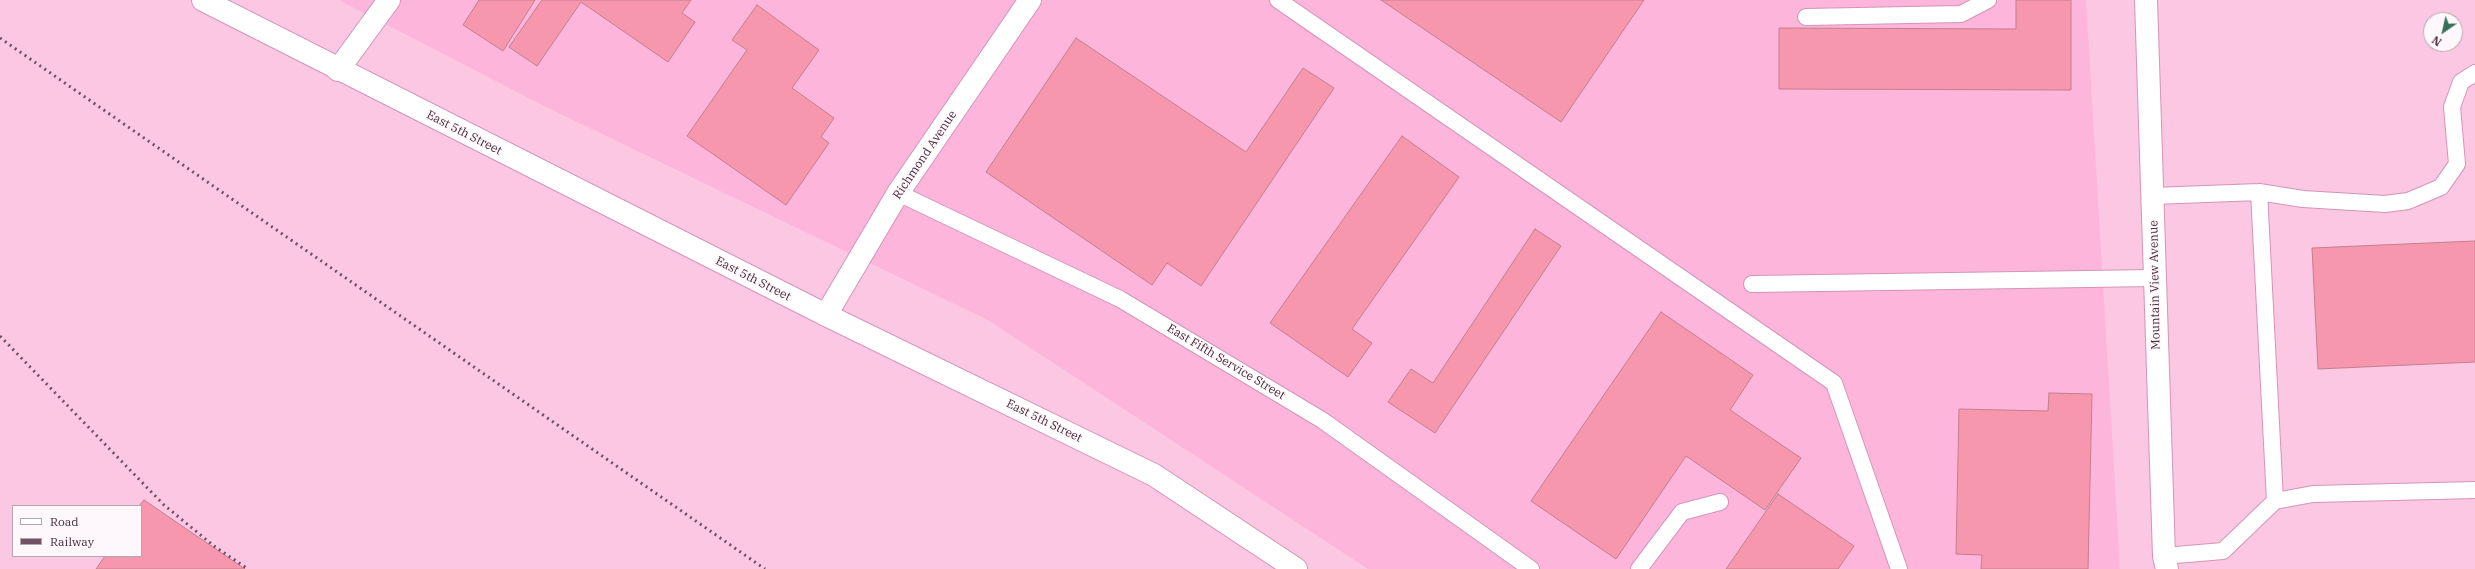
<!DOCTYPE html>
<style>
body{margin:0}
#map{position:relative;width:2475px;height:569px;overflow:hidden;background:#fbc7e3;font-family:"IBM Plex Serif",serif}
canvas{display:block}
.legend{position:absolute;left:12px;top:505px;width:130px;height:52px;box-sizing:border-box;background:#fef7fb;border:1px solid #b4a6ae;margin:0;padding:5px 7px;list-style:none;font-size:12px;color:#462c3b}
.legend li{display:flex;align-items:center;gap:8px;height:20px}
.legend b{width:20px;border:1px solid #b4a6ae}
.north{position:absolute;left:2423px;top:12px;width:40px;height:40px;box-sizing:border-box;background:#fef7fb;border:1px solid #b4a6ae;border-radius:50%;rotate:214deg;font-size:11px;font-weight:700;line-height:16px;text-align:center;color:#462c3b}
.north::after{content:'';display:block;margin:auto;width:14px;height:18px;background:#367059;clip-path:polygon(50% 0,100% 100%,50% 72%,0 100%)}
</style>
<div id="map">
<canvas width="2475" height="569"></canvas>
<ul class="legend">
<li><b style="height:5px;background:#fff"></b>Road</li>
<li><b style="height:5px;background:#715163"></b>Railway</li>
</ul>
<div class="north">N</div>
</div>
<script>
const g = document.querySelector('canvas').getContext('2d');
g.lineJoin = 'round';
function paint(path, color) { g.fillStyle = color; g.fill(path, 'evenodd'); }
const poly = rows => new Path2D(rows.map(r => 'M' + r).join(''));
function strokePath(path, color, width, dash) { g.strokeStyle = color; g.lineWidth = width; g.lineCap = dash ? 'butt' : 'round'; g.setLineDash(dash || []); g.stroke(path); }
function write(font, color, halo, rows, align = 'center') {
  g.font = font + ' "IBM Plex Serif",serif'; g.lineWidth = 3; g.setLineDash([]); g.textBaseline = 'middle'; g.strokeStyle = halo; g.fillStyle = color; for (const [text, x, y, turn = 0] of rows) {
    g.save(); g.translate(x, y); g.rotate((+turn || 0) * Math.PI / 180); g.textAlign = isNaN(turn) ? turn : align; if (halo) g.strokeText(text, 0, 0); g.fillText(text, 0, 0); g.restore();
  }
}
const built = poly([
 [339,0,2086,0,2120,569,1368,569,988,320,544,106]
]);
const building = poly([
 [479,0,535,0,503,51,463,25,479,0],
 [542,0,691,0,682,13,695,22,668,62,581,2,537,66,509,47,542,0],
 [1381,0,1644,0,1561,122,1381,0],
 [2016,0,2071,0,2071,90,1779,89,1779,28,2016,29,2016,0],
 [757,5,819,50,792,88,834,118,821,137,829,143,786,205,687,136,747,50,732,40,757,5],
 [1076,38,1246,152,1303,68,1334,88,1201,286,1167,263,1152,285,986,172,1076,38],
 [1402,136,1459,177,1352,329,1372,343,1348,377,1270,323,1402,136],
 [1535,229,1561,246,1435,433,1388,402,1411,369,1433,383,1535,229],
 [2475,241,2475,362,2318,369,2312,248,2475,241],
 [1661,312,1753,375,1730,410,1801,458,1765,510,1686,456,1616,559,1531,501,1661,312],
 [2049,393,2092,394,2088,569,1981,569,1982,555,1956,554,1959,409,2048,411,2049,393],
 [1778,494,1854,546,1838,569,1726,569,1778,494],
 [144,500,245,569,96,569,105,556,141,556,139,506,144,500]
]);
const lane = poly([
 [1278,0,1834,383,1899,569],
 [1806,17,1961,14,1988,0],
 [2259,192,2275,501],
 [898,193,1120,299,1322,420,1531,569],
 [2153,196,2259,192,2303,199,2385,204,2408,201,2441,187,2457,164,2452,107,2461,82,2475,73],
 [1752,284,2154,278],
 [2164,556,2223,551,2275,501,2313,494,2475,490],
 [1639,569,1682,512,1720,502]
]);
const street = poly([
 [2146,0,2164,556,2167,569],
 [338,70,389,0],
 [826,315,898,193,1030,0]
]);
const secondary = poly([
 [203,0,826,315,1154,475,1296,569]
]);
const rail = poly([
 [0,38,765,569],
 [0,336,164,505,214,546,248,569]
]);
const streetNames = [
 ["East 5th Street",464,133,27],
 ["Richmond Avenue",925,155,-56],
 ["East 5th Street",753,279,27],
 ["Mountain View Avenue",2155,285,-91],
 ["East Fifth Service Street",1226,362,31],
 ["East 5th Street",1044,421,26]
];
paint(built, '#fdb5dc');
paint(building, '#f797ad');
strokePath(building, '#c47f8e', 1);
strokePath(lane, '#d495b7', 18);
strokePath(street, '#d495b7', 24);
strokePath(secondary, '#d495b7', 24);
strokePath(lane, '#fff', 16);
strokePath(street, '#fff', 22);
strokePath(secondary, '#fff', 22);
strokePath(rail, '#715163', 3, [2, 4]);
write('12px', '#462c3b', '#fef7fb', streetNames);
</script>
